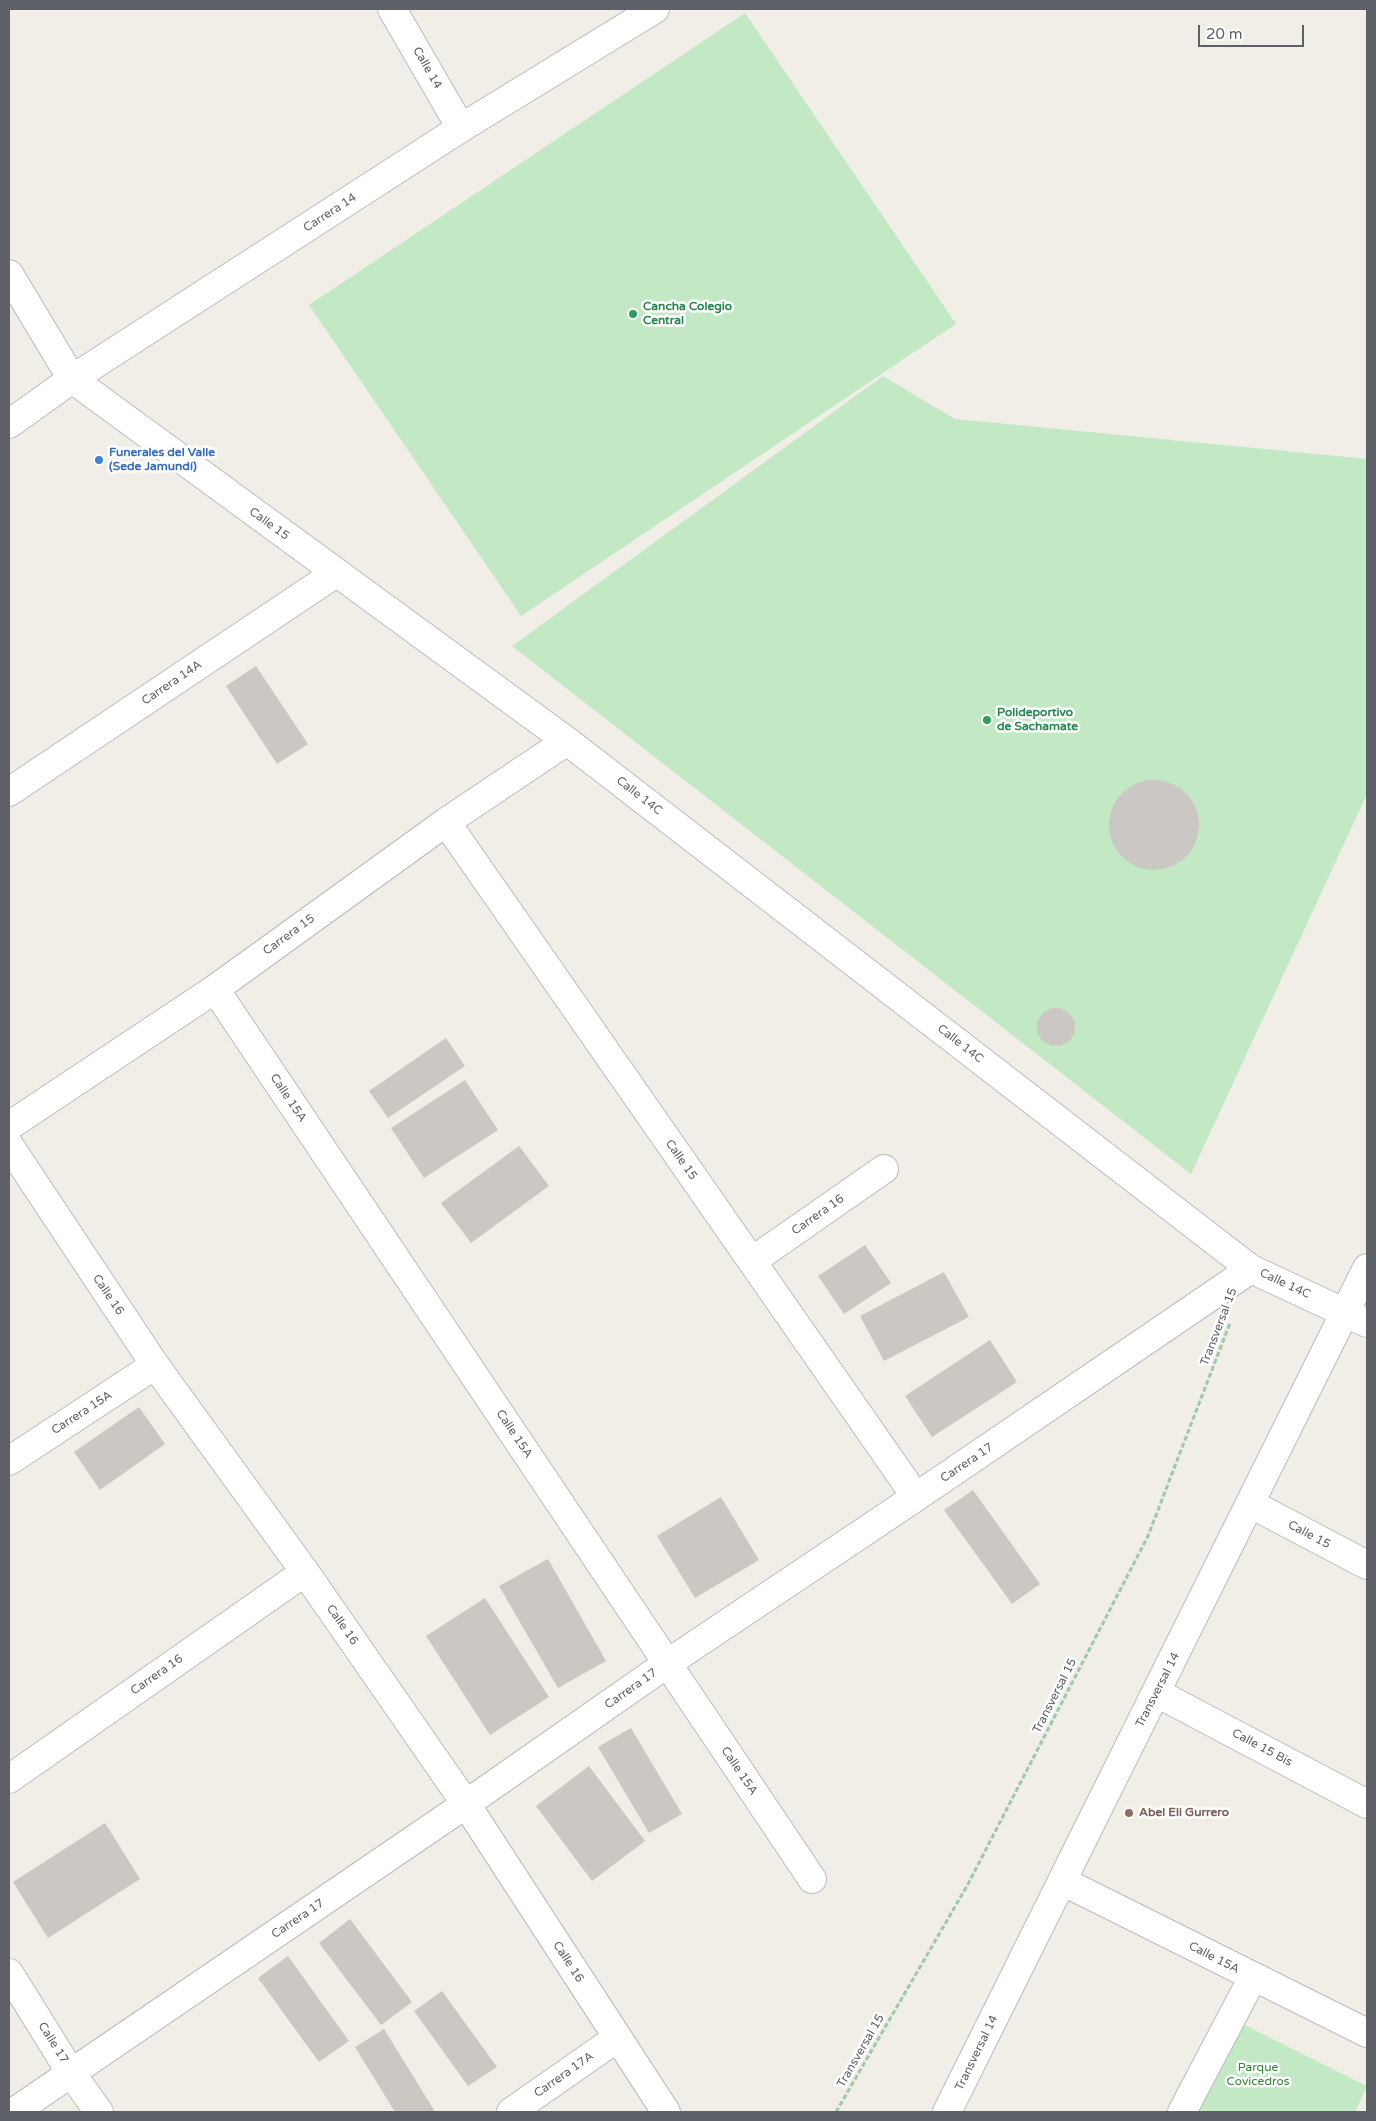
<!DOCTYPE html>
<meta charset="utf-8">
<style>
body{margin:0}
#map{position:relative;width:1376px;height:2121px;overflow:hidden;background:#f0eee6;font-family:"Varela Round",sans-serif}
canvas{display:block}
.frame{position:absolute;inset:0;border:10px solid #5d6167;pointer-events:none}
.scale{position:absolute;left:1198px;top:25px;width:106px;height:22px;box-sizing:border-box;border:2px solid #5d6167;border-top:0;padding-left:6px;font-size:15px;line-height:18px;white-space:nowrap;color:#5d6167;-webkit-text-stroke:4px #fff;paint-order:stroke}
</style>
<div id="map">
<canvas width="1376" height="2121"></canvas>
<div class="frame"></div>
<div class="scale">20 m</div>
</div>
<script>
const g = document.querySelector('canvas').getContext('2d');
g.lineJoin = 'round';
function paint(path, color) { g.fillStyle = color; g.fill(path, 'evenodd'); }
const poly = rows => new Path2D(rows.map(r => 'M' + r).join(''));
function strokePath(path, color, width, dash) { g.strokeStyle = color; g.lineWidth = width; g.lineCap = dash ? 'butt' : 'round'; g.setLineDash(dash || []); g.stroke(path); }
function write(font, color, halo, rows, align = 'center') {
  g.font = font + ' "Varela Round",sans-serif'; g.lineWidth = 5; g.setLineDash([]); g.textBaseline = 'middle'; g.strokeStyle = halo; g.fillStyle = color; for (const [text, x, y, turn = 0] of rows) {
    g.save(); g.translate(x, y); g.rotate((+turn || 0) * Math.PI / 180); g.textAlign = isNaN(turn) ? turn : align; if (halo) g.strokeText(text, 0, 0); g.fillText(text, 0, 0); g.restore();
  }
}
const green = poly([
 [745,13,956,324,521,616,309,305],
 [883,376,955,419,1367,459,1367,794,1191,1174,512,646],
 [1243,2024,1367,2086,1355,2112,1194,2112]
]);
const building = poly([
 [256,666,308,744,277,764,226,686],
 '1109 825a45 45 0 1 1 90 0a45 45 0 1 1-90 0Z',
 '1037 1027a19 19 0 1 1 38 0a19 19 0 1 1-38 0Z',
 [446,1038,465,1066,388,1118,369,1091],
 [465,1080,498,1130,424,1178,391,1128],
 [519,1146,549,1186,471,1243,441,1203],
 [865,1245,891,1283,844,1314,818,1276],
 [944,1272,969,1317,884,1361,860,1316],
 [990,1340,1017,1382,932,1437,905,1396],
 [139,1407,165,1444,100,1490,74,1452],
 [973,1490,1040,1584,1012,1604,944,1510],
 [721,1497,759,1560,695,1598,657,1536],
 [548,1559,606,1661,558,1688,499,1586],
 [485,1598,549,1697,490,1735,426,1636],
 [631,1728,682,1814,649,1833,598,1747],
 [589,1766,645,1841,592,1881,536,1806],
 [105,1823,140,1879,48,1938,13,1882],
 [350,1919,412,2002,381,2025,319,1943],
 [288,1956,349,2041,319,2062,258,1978],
 [442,1991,497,2067,468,2086,414,2011],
 [384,2029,434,2110,431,2112,395,2112,355,2047]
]);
const path = poly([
 [836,2112,967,1886,1148,1536,1230,1323]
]);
const minor = poly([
 [392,9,461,128],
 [9,274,72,379,567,741,1251,1269,1367,1323],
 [9,424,72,379,461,128,655,9],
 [9,792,336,573],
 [446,822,916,1497],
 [215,989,812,1879],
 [9,1126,215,989,446,822,567,741],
 [9,1145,155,1365,305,1572,466,1804,666,2112],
 [752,1261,884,1169],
 [9,1461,155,1365],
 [1251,1504,1367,1565],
 [1157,1693,1367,1804],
 [9,1779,305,1572],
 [1062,1881,1367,2033],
 [9,1973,71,2073,99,2112],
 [14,2112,466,1804,668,1663,916,1497,1251,1269],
 [511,2112,617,2038],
 [947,2112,1367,1268],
 [1182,2112,1253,1977]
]);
const markers = [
 [633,314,5,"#2e9e5b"],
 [99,460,5,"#3f7fe0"],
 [987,720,5,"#2e9e5b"],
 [1129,1813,5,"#8d6e63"]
];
const streetNames = [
 ["Calle 14",427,68,60],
 ["Carrera 14",330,213,-33],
 ["Calle 15",269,524,36],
 ["Carrera 14A",172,683,-34],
 ["Calle 14C",639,796,38],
 ["Carrera 15",289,935,-36],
 ["Calle 14C",960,1044,38],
 ["Calle 15A",288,1098,56],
 ["Calle 15",681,1160,55],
 ["Carrera 16",818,1215,-35],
 ["Calle 14C",1285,1284,25],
 ["Calle 16",108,1295,56],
 ["Transversal 15",1219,1327,-69],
 ["Carrera 15A",82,1413,-33],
 ["Calle 15A",514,1434,56],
 ["Carrera 17",967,1463,-34],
 ["Calle 15",1309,1535,28],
 ["Calle 16",342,1625,55],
 ["Carrera 16",157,1675,-35],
 ["Carrera 17",631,1689,-35],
 ["Transversal 14",1158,1690,-63],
 ["Transversal 15",1055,1696,-63],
 ["Calle 15 Bis",1262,1748,28],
 ["Calle 15A",739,1771,56],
 ["Carrera 17",298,1919,-34],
 ["Calle 15A",1214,1958,27],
 ["Calle 16",568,1962,57],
 ["Calle 17",53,2043,58],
 ["Transversal 15",861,2051,-60],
 ["Transversal 14",977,2053,-64],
 ["Carrera 17A",564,2075,-35]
];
const leisureNames = [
 ["Cancha Colegio",643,307],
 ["Central",643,321],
 ["Polideportivo",997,713],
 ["de Sachamate",997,727]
];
const shopNames = [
 ["Funerales del Valle",109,453],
 ["(Sede Jamundí)",109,467]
];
const educationNames = [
 ["Abel Eli Gurrero",1139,1813]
];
const parkNames = [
 ["Parque",1258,2068],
 ["Covicedros",1258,2082]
];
paint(green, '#c2e8c4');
paint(building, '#cbc8c3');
strokePath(minor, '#b8bbc0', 30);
strokePath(path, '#9bc9aa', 3, [5, 2.5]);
strokePath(minor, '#fff', 28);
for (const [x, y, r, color] of markers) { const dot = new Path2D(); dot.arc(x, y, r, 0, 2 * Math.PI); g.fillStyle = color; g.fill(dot); strokePath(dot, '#fff', 2); }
write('12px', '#5d6167', '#fff', streetNames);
write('bold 12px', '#27864d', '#fff', leisureNames, 'left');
write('bold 12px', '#366cbe', '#fff', shopNames, 'left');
write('bold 12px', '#785e54', '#fff', educationNames, 'left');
write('12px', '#328139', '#fff', parkNames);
</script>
